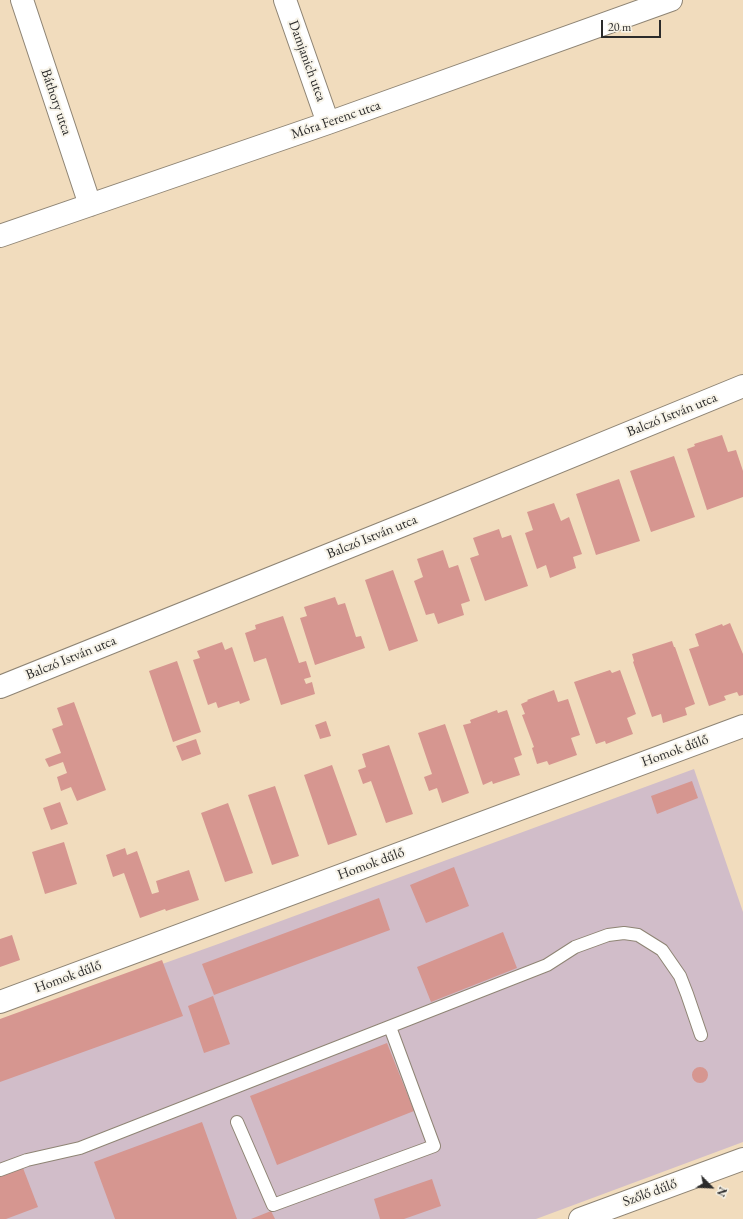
<!DOCTYPE html>
<meta charset="utf-8">
<style>
body{margin:0}
#map{position:relative;width:743px;height:1219px;overflow:hidden;background:#f1dcbd;font-family:"EB Garamond",serif}
canvas{display:block}
.north{position:absolute;left:691px;top:1167px;width:40px;height:40px;-webkit-text-stroke:3px #f7f3e8;paint-order:stroke;rotate:114deg;font-size:11px;font-weight:700;line-height:16px;text-align:center;color:#2b2b2b}
.north::after{content:'';display:block;margin:auto;width:14px;height:18px;background:#2b2b2b;clip-path:polygon(50% 0,100% 100%,50% 72%,0 100%)}
.scale{position:absolute;left:601px;top:20px;width:60px;height:18px;box-sizing:border-box;border:2px solid #2b2b2b;border-top:0;padding-left:5px;font-size:12px;line-height:14px;white-space:nowrap;color:#2b2b2b;-webkit-text-stroke:3px #f7f3e8;paint-order:stroke}
</style>
<div id="map">
<canvas width="743" height="1219"></canvas>
<div class="north">N</div>
<div class="scale">20 m</div>
</div>
<script>
const g = document.querySelector('canvas').getContext('2d');
g.lineJoin = 'round';
function paint(path, color) { g.fillStyle = color; g.fill(path, 'evenodd'); }
const poly = rows => new Path2D(rows.map(r => 'M' + r).join(''));
function strokePath(path, color, width, dash) { g.strokeStyle = color; g.lineWidth = width; g.lineCap = dash ? 'butt' : 'round'; g.setLineDash(dash || []); g.stroke(path); }
function write(font, color, halo, rows, align = 'center') {
  g.font = font + ' "EB Garamond",serif'; g.lineWidth = 4; g.setLineDash([]); g.textBaseline = 'middle'; g.strokeStyle = halo; g.fillStyle = color; for (const [text, x, y, turn = 0] of rows) {
    g.save(); g.translate(x, y); g.rotate((+turn || 0) * Math.PI / 180); g.textAlign = isNaN(turn) ? turn : align; if (halo) g.strokeText(text, 0, 0); g.fillText(text, 0, 0); g.restore();
  }
}
const industrial = poly([
 [694,769,743,912,743,1142,536,1219,0,1219,0,1022,221,943]
]);
const building = poly([
 [722,435,728,452,736,450,743,471,743,497,707,510,687,449,695,446,694,444],
 [674,456,695,517,651,532,630,471],
 [619,479,640,541,596,555,576,494],
 [554,503,561,521,569,517,582,554,573,557,576,568,550,578,546,565,537,569,525,533,533,530,527,512],
 [499,529,502,538,511,535,528,586,485,601,470,558,479,555,473,538],
 [443,550,449,568,458,565,470,601,461,604,464,615,438,624,434,613,426,615,414,581,423,577,417,559],
 [393,570,418,641,389,651,365,580],
 [335,597,338,605,345,603,356,637,361,636,365,648,315,665,300,618,307,616,304,607],
 [283,616,299,663,306,661,311,677,304,679,306,684,312,682,315,694,281,705,266,658,254,662,245,633,256,629,255,625],
 [730,623,743,654,743,695,739,696,737,692,724,696,726,700,709,706,689,649,699,646,695,634,722,624,723,626],
 [672,641,674,647,675,647,695,704,685,708,687,715,663,723,661,714,652,717,633,662,634,661,632,654],
 [222,642,225,650,232,647,250,700,240,704,239,701,218,708,216,702,208,705,193,660,200,658,197,651],
 [177,661,201,732,173,742,149,671],
 [610,670,612,673,620,670,636,714,627,718,633,734,606,744,605,741,596,744,574,682],
 [554,690,558,702,568,699,580,735,571,738,577,755,549,765,547,761,537,764,532,748,534,747,522,715,525,714,521,704,528,701,527,700],
 [74,702,106,790,77,801,71,787,61,791,57,777,67,773,63,762,49,767,45,759,61,753,52,729,63,725,57,708],
 [497,710,498,713,507,710,522,755,514,758,520,775,493,784,492,781,483,785,463,725,471,723,470,720],
 [326,721,331,736,320,739,315,725],
 [445,724,469,793,442,803,437,788,429,791,424,777,432,774,418,733],
 [196,739,201,754,182,761,176,746],
 [389,745,413,814,386,823,371,781,363,784,358,770,366,767,362,754],
 [332,765,357,835,328,845,304,775],
 [692,781,698,798,657,814,651,796],
 [275,786,299,856,272,865,248,795],
 [60,802,68,824,51,830,43,808],
 [228,803,253,873,225,882,201,813],
 [64,842,77,884,45,894,32,852],
 [125,848,127,855,137,851,152,894,159,892,156,881,189,870,199,900,166,911,165,909,140,918,124,873,113,877,106,855],
 [454,867,469,906,426,923,410,885],
 [379,898,390,930,214,995,202,964],
 [503,932,517,968,431,1002,417,967],
 [12,935,20,960,0,967,0,939],
 [162,960,183,1016,0,1082,0,1019],
 [213,996,230,1044,204,1053,188,1006],
 [387,1043,414,1111,277,1165,250,1096],
 '692 1075a8 8 0 1 1 16 0a8 8 0 1 1-16 0Z',
 [202,1122,237,1219,115,1219,94,1162],
 [23,1168,38,1207,6,1219,0,1219,0,1176],
 [432,1179,441,1206,404,1219,380,1219,374,1199],
 [271,1211,275,1219,251,1219]
]);
const service = poly([
 [237,1122,273,1205,434,1146,390,1027],
 [0,1170,27,1160,80,1148,547,965,575,947,608,935,624,933,638,935,662,950,680,976,687,994,701,1035]
]);
const minor = poly([
 [22,0,90,205],
 [285,0,328,123],
 [0,236,328,123,671,0],
 [0,687,438,511,743,386],
 [0,1002,743,726],
 [580,1219,743,1159]
]);
const streetNames = [
 ["Damjanich utca",307,61,70],
 ["Báthory utca",56,102,71],
 ["Móra Ferenc utca",336,120,-19],
 ["Balczó István utca",672,415,-22],
 ["Balczó István utca",372,537,-22],
 ["Balczó István utca",71,658,-22],
 ["Homok dűlő",675,751,-20],
 ["Homok dűlő",371,864,-20],
 ["Homok dűlő",68,977,-20],
 ["Szőlő dűlő",650,1193,-20]
];
paint(industrial, '#d1bdc9');
paint(building, '#d69690');
strokePath(service, '#8e8474', 14);
strokePath(minor, '#8e8474', 24);
strokePath(service, '#fff', 12);
strokePath(minor, '#fff', 22);
write('14px', '#2b2b2b', '#f7f3e8', streetNames);
</script>
